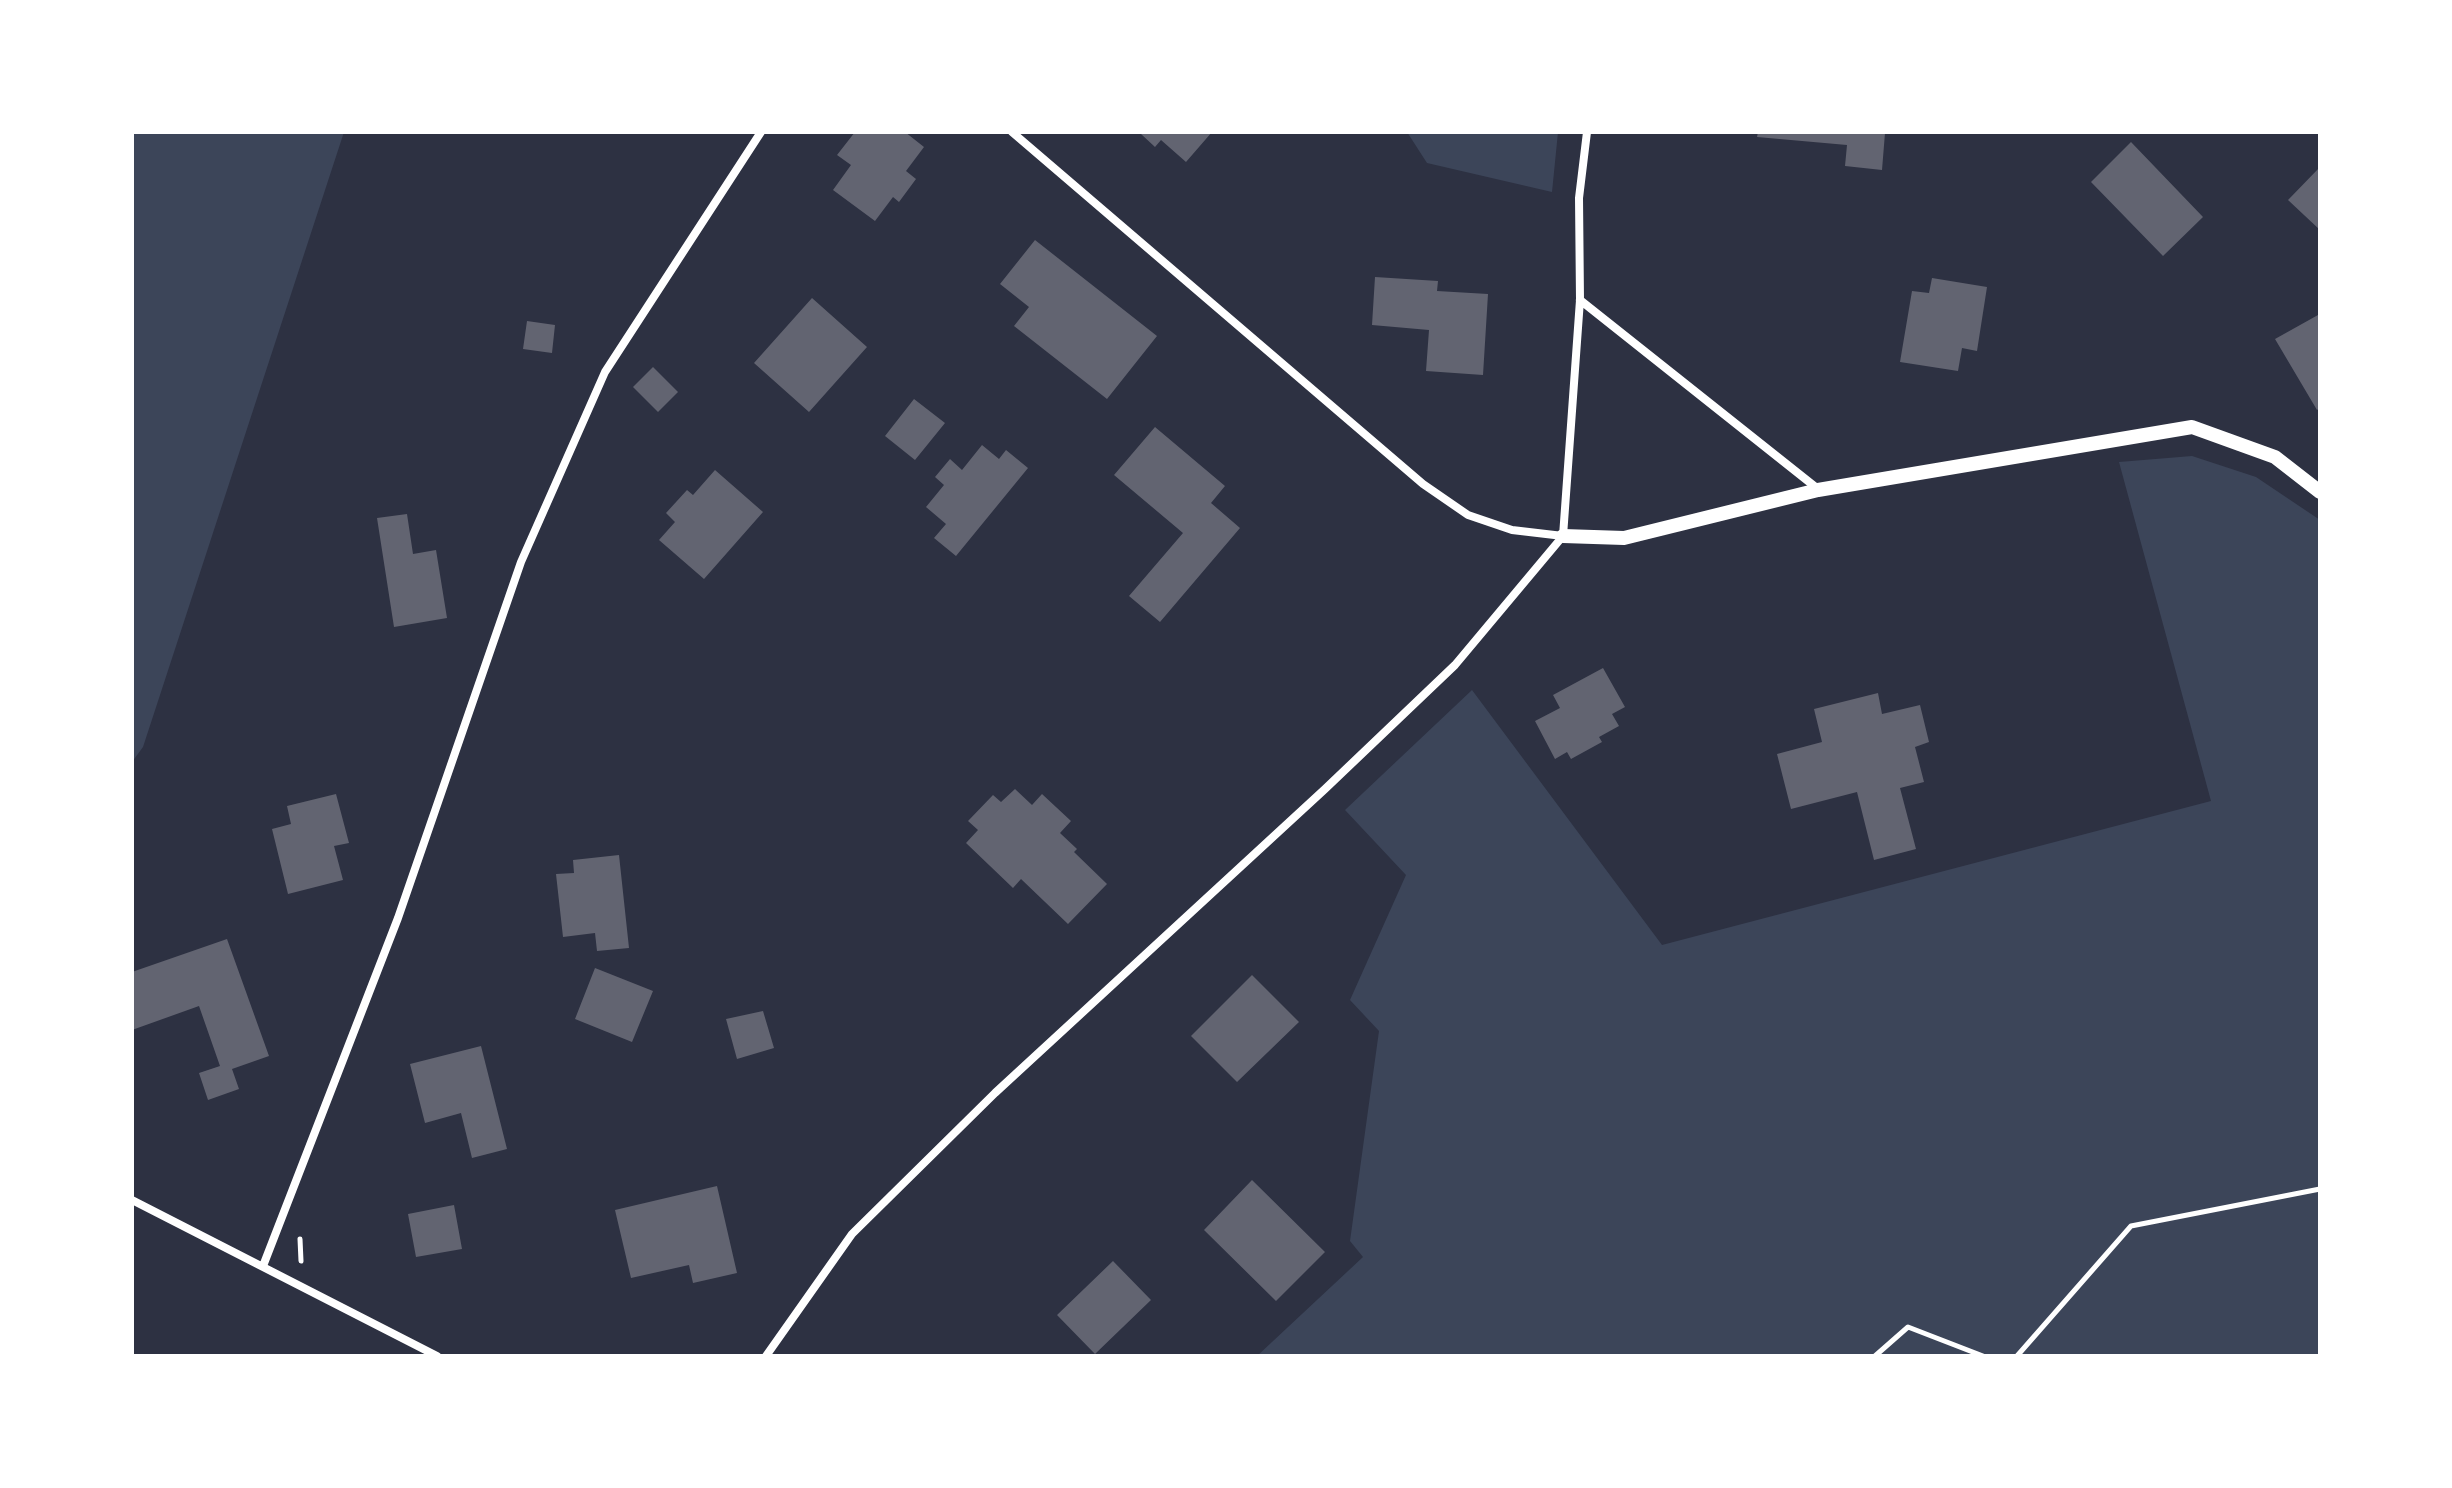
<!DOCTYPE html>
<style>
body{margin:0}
#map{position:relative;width:2452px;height:1488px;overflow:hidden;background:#2d3142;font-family:Mulish,sans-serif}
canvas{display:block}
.frame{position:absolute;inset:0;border:134px solid #fff;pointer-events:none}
</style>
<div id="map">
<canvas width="2452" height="1488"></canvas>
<div class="frame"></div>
</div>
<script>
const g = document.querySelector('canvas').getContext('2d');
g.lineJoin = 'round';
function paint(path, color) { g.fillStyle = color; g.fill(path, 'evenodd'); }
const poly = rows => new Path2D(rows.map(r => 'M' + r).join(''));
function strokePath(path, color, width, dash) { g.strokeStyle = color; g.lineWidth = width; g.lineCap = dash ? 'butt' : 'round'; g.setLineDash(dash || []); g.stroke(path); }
const green = poly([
 [132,132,344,132,143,747,132,762],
 [1407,132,1558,132,1552,192,1427,163],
 [2192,456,2256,477,2320,520,2320,1356,1257,1356,1363,1257,1350,1241,1379,1031,1350,1000,1406,875,1345,810,1472,690,1662,945,2211,801,2119,462]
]);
const building = poly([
 [855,132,905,132,924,147,906,171,916,179,899,202,893,197,875,221,833,190,851,165,837,155],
 [1143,132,1212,132,1186,162,1161,140,1155,147,1141,134],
 [1758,132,1885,133,1882,170,1845,166,1847,145,1757,137],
 [2131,142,2203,217,2163,256,2091,182],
 [2320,167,2320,230,2288,200],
 [1035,240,1157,336,1107,399,1014,326,1029,307,1000,284],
 [1375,277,1438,281,1437,291,1488,294,1483,375,1426,371,1429,330,1372,325],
 [1932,278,1987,287,1977,351,1962,348,1958,371,1900,362,1912,291,1929,293],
 [812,298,867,347,809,412,754,363],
 [2318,315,2320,318,2320,408,2317,410,2275,339],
 [527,321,555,325,552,353,523,349],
 [653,367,678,392,658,412,633,387],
 [914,399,945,423,915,460,885,436],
 [1155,427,1225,486,1211,503,1240,528,1160,622,1129,596,1183,533,1114,475],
 [982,445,999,459,1006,450,1028,468,956,556,934,538,946,524,926,507,944,485,935,477,950,459,962,470],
 [715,470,763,512,704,579,659,540,675,522,666,513,687,490,693,495],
 [407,514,413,554,436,550,447,618,394,627,377,518],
 [1603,668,1625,707,1612,714,1619,726,1599,737,1602,742,1571,759,1567,752,1555,759,1535,721,1560,708,1553,695],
 [1878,693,1882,714,1920,705,1929,742,1915,747,1924,782,1900,788,1916,849,1874,860,1857,792,1791,809,1777,754,1822,742,1814,709],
 [1015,789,1032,805,1042,794,1071,821,1060,833,1077,849,1074,852,1107,884,1068,924,1021,879,1013,888,966,843,978,830,968,821,993,795,1001,802],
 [336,794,349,843,334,846,343,880,288,894,272,829,291,824,287,806],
 [619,855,629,948,597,951,595,933,563,937,556,874,574,873,573,860],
 [227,939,269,1056,232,1069,239,1089,208,1100,199,1073,220,1066,199,1006,132,1030,132,972],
 [595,968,653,991,632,1042,575,1019],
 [1252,975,1299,1022,1237,1082,1191,1036],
 [763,1011,774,1048,737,1059,726,1019],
 [481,1046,507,1149,472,1158,461,1113,425,1123,410,1064],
 [1252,1180,1325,1252,1276,1301,1204,1230],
 [717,1186,737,1273,693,1283,689,1265,631,1278,615,1210],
 [454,1205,462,1249,416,1257,408,1214],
 [1113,1261,1151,1300,1095,1354,1057,1315]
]);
const path = poly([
 [300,1239,301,1261],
 [1875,1356,1908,1327,1983,1356],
 [2017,1356,2131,1226,2320,1189]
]);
const minor = poly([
 [1012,132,1423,484,1468,515,1512,530,1563,536],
 [1580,300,1818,489],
 [132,1200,437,1356],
 [263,1266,398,918,521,562,605,372,761,132],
 [766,1356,852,1234,995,1093,1325,789,1455,665,1563,536,1580,300,1579,198,1587,132]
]);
const tertiary = poly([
 [1563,536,1624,538,1818,490,2192,427,2275,457,2320,492]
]);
paint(green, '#3c4559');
paint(building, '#626471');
strokePath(path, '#fff', 5);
strokePath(minor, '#fff', 8);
strokePath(tertiary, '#fff', 14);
</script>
